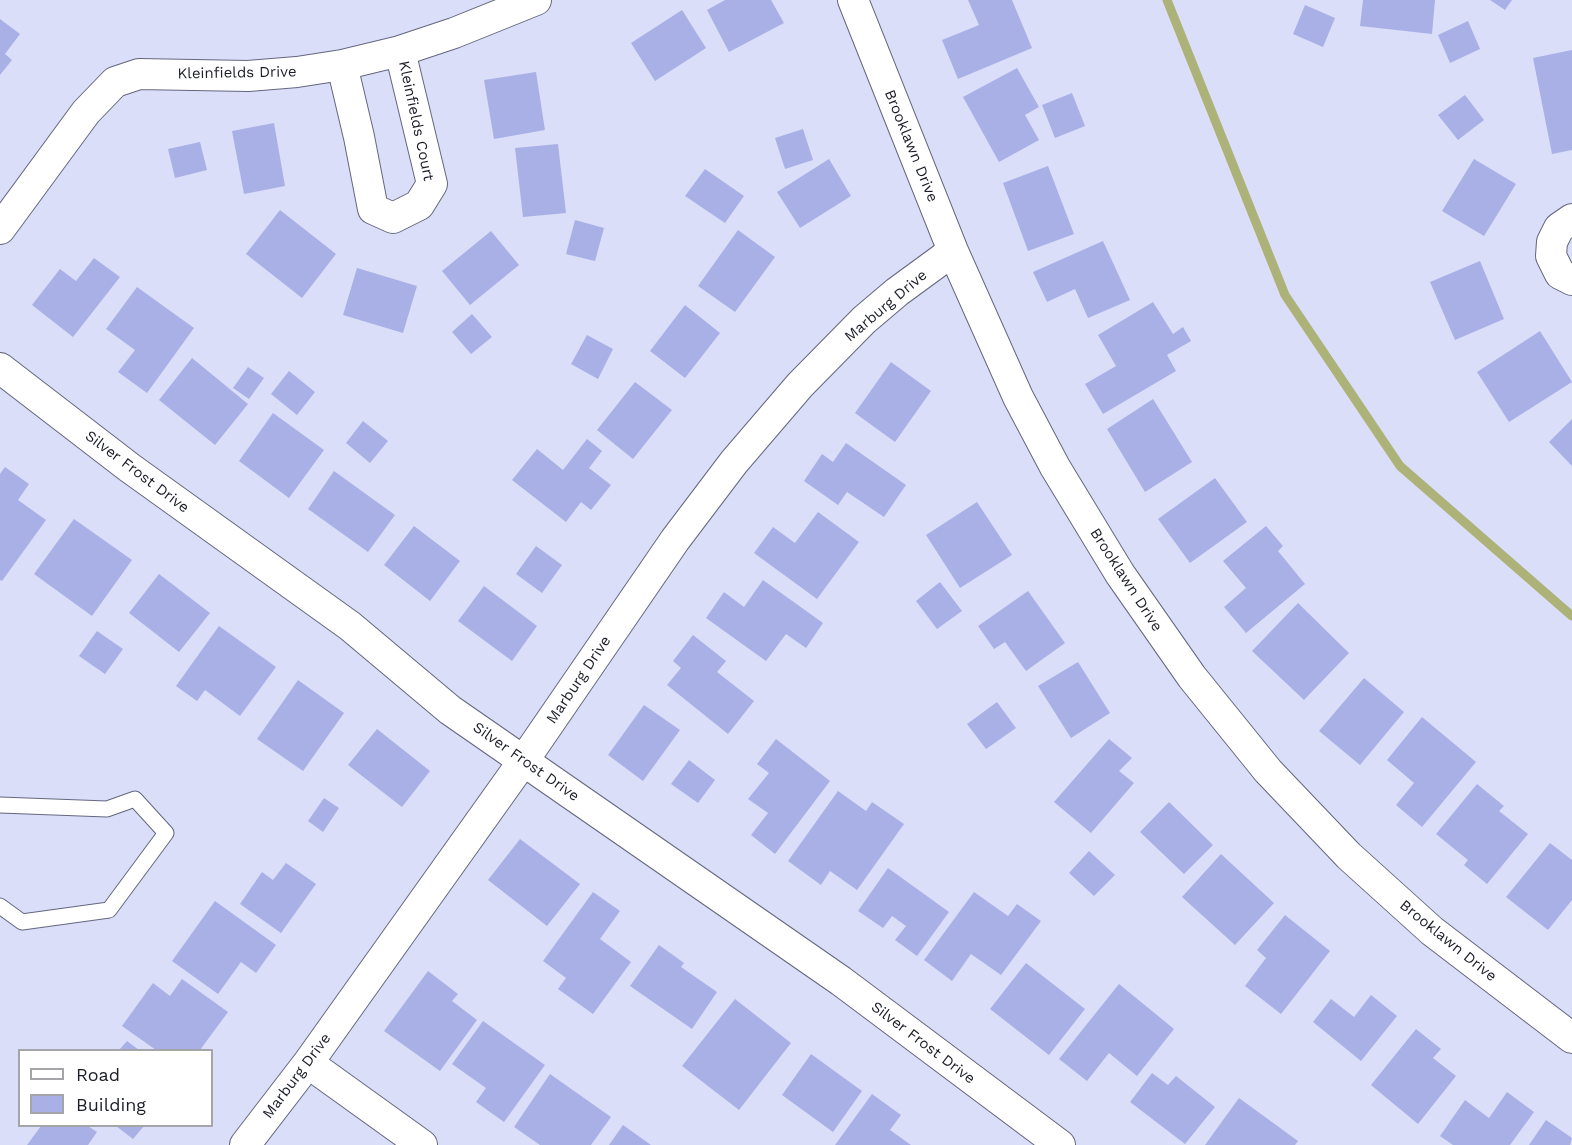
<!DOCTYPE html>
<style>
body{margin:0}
#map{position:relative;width:1572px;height:1145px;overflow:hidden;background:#dadef9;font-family:"Work Sans",sans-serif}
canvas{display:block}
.legend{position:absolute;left:18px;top:1049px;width:195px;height:78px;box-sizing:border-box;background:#fff;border:2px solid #a4a5a9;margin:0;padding:8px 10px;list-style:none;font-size:18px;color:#1c1e27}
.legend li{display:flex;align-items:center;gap:12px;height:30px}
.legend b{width:30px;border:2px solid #a4a5a9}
</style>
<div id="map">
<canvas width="1572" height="1145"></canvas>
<ul class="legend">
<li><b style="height:8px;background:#fff"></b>Road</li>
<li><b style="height:16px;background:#a9b0e6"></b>Building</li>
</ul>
</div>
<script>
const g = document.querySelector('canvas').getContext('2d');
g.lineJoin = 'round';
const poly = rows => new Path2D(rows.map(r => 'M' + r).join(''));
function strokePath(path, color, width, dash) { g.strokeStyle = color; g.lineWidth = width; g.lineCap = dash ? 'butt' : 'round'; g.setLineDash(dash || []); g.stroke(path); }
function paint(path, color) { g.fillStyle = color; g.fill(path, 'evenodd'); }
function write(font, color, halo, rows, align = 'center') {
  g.font = font + ' "Work Sans",sans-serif'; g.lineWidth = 6; g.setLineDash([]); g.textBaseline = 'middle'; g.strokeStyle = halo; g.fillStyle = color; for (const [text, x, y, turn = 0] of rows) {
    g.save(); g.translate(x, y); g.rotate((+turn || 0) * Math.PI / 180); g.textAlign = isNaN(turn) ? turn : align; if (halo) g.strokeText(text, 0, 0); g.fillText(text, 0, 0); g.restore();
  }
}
const stream = poly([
 [1167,0,1285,295,1400,466,1572,616]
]);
const building = poly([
 [725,0,771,0,784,23,729,52,707,10],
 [968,0,1012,0,1032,48,958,79,942,40,979,25],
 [1363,0,1435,0,1432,34,1360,26],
 [1490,0,1512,0,1505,10],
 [1305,5,1335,18,1323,47,1293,34],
 [682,10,706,48,655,81,631,43],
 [0,19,20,34,5,54,12,60,0,75],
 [1468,21,1480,49,1450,63,1438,35],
 [1572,50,1572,150,1552,154,1533,58],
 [1017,68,1039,107,1025,115,1039,140,999,162,963,97],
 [536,72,545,130,494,139,484,80],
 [1072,93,1085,126,1055,138,1042,105],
 [1465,95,1484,120,1458,140,1438,115],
 [274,123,285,186,244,194,232,131],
 [803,129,813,160,785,169,775,138],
 [200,142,207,170,175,178,168,149],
 [558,144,566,213,523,217,515,148],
 [829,159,851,196,800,228,777,192],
 [1474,159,1516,184,1484,236,1442,211],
 [1048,166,1074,234,1028,251,1003,183],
 [705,169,744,196,725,223,685,196],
 [280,210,336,254,302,298,246,254],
 [575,220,604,228,595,261,566,254],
 [738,230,775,257,735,312,698,286],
 [491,231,519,265,470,305,442,271],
 [1103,241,1130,300,1088,318,1075,289,1047,302,1033,272],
 [94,258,120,277,73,337,32,305,60,269,76,281],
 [1480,261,1504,319,1455,340,1430,282],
 [357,268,417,286,403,333,343,315],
 [137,287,194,328,147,393,118,372,135,350,106,329],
 [1153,302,1173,334,1183,327,1191,341,1167,355,1176,371,1103,414,1085,384,1116,366,1098,335],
 [685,305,720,333,685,378,650,351],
 [472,314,492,337,471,354,452,332],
 [1540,331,1572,382,1509,422,1477,372],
 [587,335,613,349,598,379,571,364],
 [192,358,248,404,215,445,159,400],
 [891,362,931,391,895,442,855,413],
 [248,367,264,378,249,399,233,388],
 [289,371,315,392,297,415,271,394],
 [635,382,672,410,633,459,597,430],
 [1153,399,1192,462,1145,492,1107,429],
 [273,413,324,450,289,498,239,461],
 [1572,419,1572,466,1549,442],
 [363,421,388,441,370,463,346,443],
 [587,439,602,451,589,468,611,485,591,510,581,502,566,522,512,480,537,449,563,470],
 [846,443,906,485,884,517,847,492,838,505,804,481,822,454,833,462],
 [5,467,29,484,18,500,46,520,2,581,0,580,0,474],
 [334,471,395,515,368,552,308,509],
 [1215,478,1247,522,1190,563,1158,519],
 [977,502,1012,555,960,588,926,535],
 [818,512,859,542,817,599,754,553,773,527,795,543],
 [74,519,132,560,92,616,34,574],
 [414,526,460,561,430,601,384,565],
 [1266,526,1283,546,1278,551,1305,584,1246,633,1224,607,1246,588,1223,561],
 [536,546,562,565,542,593,516,574],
 [159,574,210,613,179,652,129,613],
 [763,580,823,623,806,648,786,634,766,661,706,618,724,592,744,607],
 [940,582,962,611,937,629,916,601],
 [484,586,537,626,512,661,458,621],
 [1028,591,1065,643,1026,671,1005,642,994,649,978,626],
 [1298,603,1349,653,1304,700,1252,651],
 [219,626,276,667,240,716,205,690,197,701,176,686],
 [97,631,123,649,105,674,79,656],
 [693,635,726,661,717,672,754,701,728,734,667,685,681,668,673,661],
 [1078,662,1110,713,1071,738,1038,686],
 [1364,678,1404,712,1360,765,1319,731],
 [298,680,344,713,303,771,257,739],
 [997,702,1016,728,986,749,967,724],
 [644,705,680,730,643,781,608,755],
 [1422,717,1476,762,1422,827,1396,805,1414,783,1387,760],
 [377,729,430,771,402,807,348,765],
 [776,739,830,781,775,854,751,835,768,813,748,799,769,773,757,764],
 [1109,739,1132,758,1119,771,1134,783,1091,833,1054,802],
 [689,760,715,780,698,803,671,784],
 [1477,784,1504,806,1499,811,1528,834,1487,884,1464,865,1468,860,1436,834],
 [838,791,866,811,872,802,904,824,857,890,830,871,821,885,788,861],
 [324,798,339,808,323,832,308,821],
 [1169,802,1213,845,1184,874,1140,832],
 [520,839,580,884,547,926,488,880],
 [1550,843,1572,860,1572,900,1548,930,1506,897],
 [1089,851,1115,875,1094,896,1069,873],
 [1221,854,1274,903,1235,945,1182,897],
 [286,863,316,884,281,933,240,904,262,872,273,880],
 [888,868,949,912,917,956,895,940,906,926,892,916,883,928,858,911],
 [593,892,620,911,600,939,631,962,593,1014,558,989,566,978,543,961],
 [974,892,1008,916,1017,904,1041,921,1001,975,971,954,952,981,924,960],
 [215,901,276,945,256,973,241,962,218,994,172,961],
 [1285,915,1330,951,1281,1014,1245,986,1266,958,1257,950],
 [659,945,684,963,681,967,717,992,692,1029,630,986],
 [1026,963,1085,1009,1049,1055,990,1009],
 [428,971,458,994,452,1001,477,1020,440,1071,384,1031],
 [182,979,228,1012,200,1050,156,1050,122,1026,153,983,170,996],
 [1119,984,1174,1029,1137,1076,1109,1053,1087,1081,1059,1059],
 [1371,995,1397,1016,1361,1061,1313,1022,1331,999,1354,1017],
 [735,999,791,1043,739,1110,682,1066],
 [483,1021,545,1065,504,1122,476,1102,486,1088,452,1064],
 [1416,1029,1441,1049,1433,1058,1456,1076,1418,1124,1371,1085],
 [127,1041,139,1050,119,1050],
 [811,1054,862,1091,833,1132,782,1095],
 [1152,1073,1168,1085,1176,1076,1215,1107,1185,1144,1130,1102],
 [550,1074,611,1117,591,1145,540,1145,514,1127],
 [1507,1092,1534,1112,1510,1145,1453,1145,1440,1136,1465,1100,1489,1118],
 [872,1094,901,1115,890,1130,911,1145,835,1145],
 [1239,1098,1298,1141,1295,1145,1205,1145],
 [1546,1120,1572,1138,1570,1145,1529,1145],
 [623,1125,651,1145,609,1145],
 [41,1126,88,1126,97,1132,88,1145,27,1145],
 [116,1126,144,1126,133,1139]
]);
const lane = poly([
 [0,805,107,809,135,799,166,833,109,910,22,922,0,906]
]);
const street = poly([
 [853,0,953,251,1018,397,1055,467,1120,574,1192,677,1268,771,1349,856,1432,931,1572,1038],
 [342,65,359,137,373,209,393,218,419,205,432,184,400,51],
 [1572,219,1559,228,1552,242,1551,256,1560,274,1572,280],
 [0,229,86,112,115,82,139,74,248,76,297,72,342,65,400,51,454,33,536,0],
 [0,368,130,468,350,626,450,710,841,981,1060,1145],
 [308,1063,422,1145],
 [245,1145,308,1063,524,760,675,540,734,462,800,385,864,320,897,292,953,251]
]);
const streetNames = [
 ["Kleinfields Drive",237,73,-1],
 ["Kleinfields Court",416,121,78],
 ["Brooklawn Drive",911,146,68],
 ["Marburg Drive",886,306,-40],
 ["Silver Frost Drive",137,472,37],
 ["Brooklawn Drive",1126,580,57],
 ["Marburg Drive",579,680,-56],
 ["Silver Frost Drive",526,762,35],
 ["Brooklawn Drive",1448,941,39],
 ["Silver Frost Drive",923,1043,37],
 ["Marburg Drive",297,1076,-53]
];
strokePath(stream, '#adb278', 9);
paint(building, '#a9b0e6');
strokePath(lane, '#64677e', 17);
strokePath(street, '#64677e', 32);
strokePath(lane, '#fff', 15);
strokePath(street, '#fff', 30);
write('15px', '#1c1e27', '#fff', streetNames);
</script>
